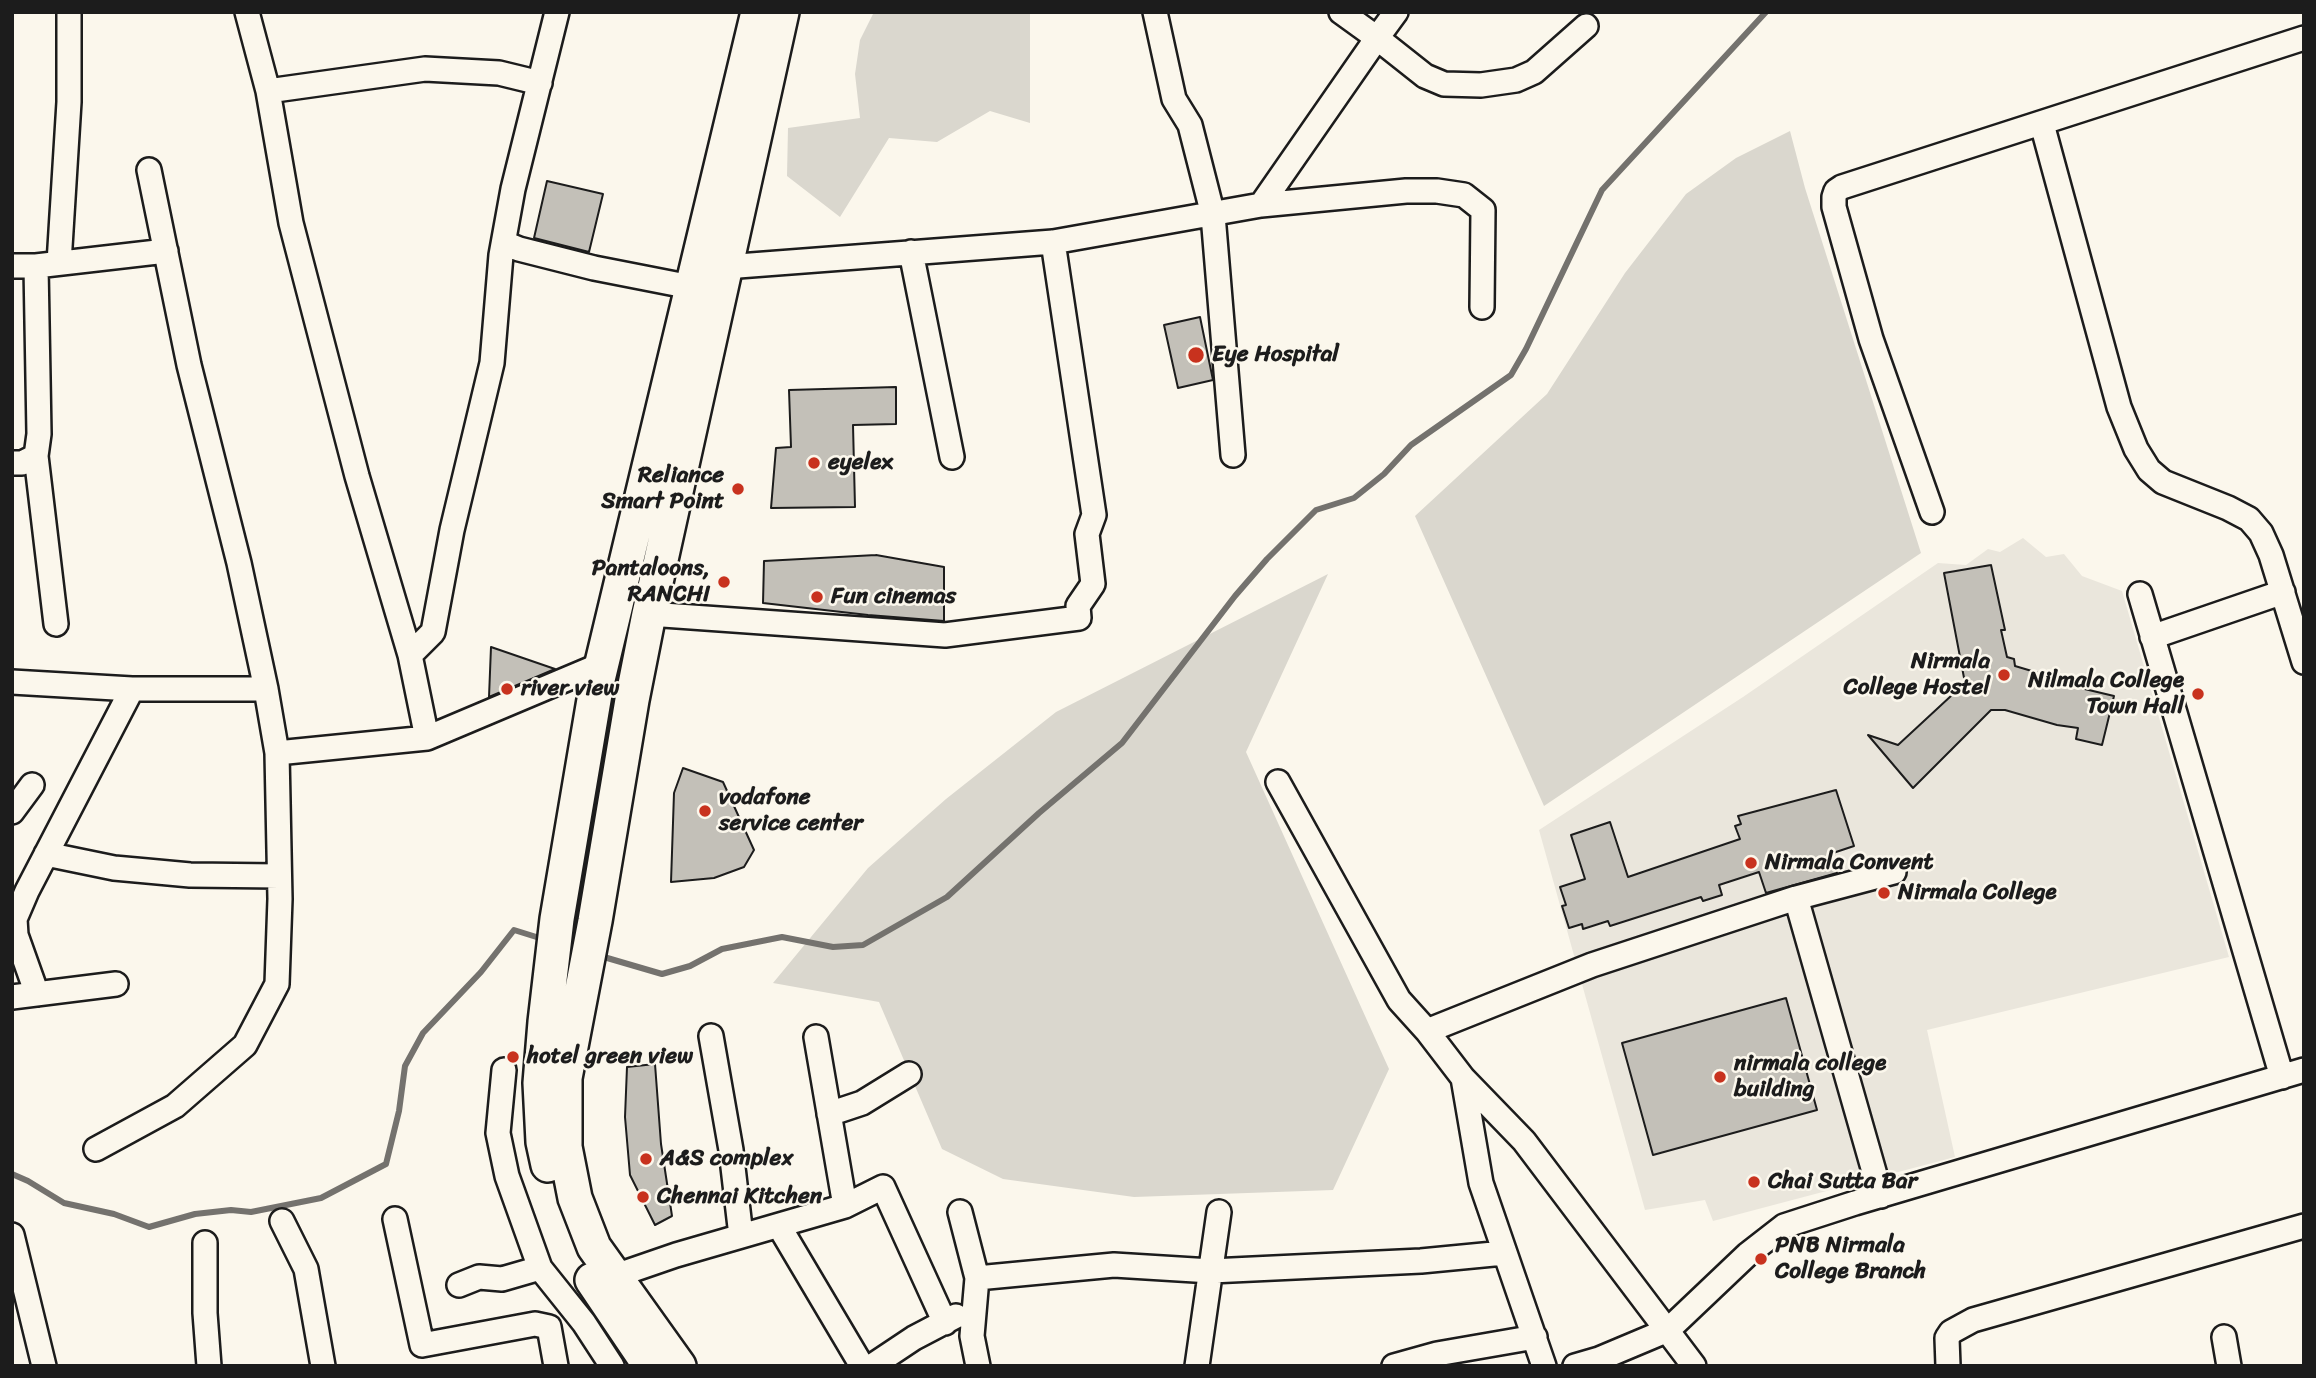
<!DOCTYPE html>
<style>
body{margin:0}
#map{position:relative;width:2316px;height:1378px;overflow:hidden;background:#fbf7ec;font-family:Sriracha,sans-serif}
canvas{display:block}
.frame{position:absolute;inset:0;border:14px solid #1c1c1c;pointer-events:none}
</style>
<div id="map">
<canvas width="2316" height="1378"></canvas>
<div class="frame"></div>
</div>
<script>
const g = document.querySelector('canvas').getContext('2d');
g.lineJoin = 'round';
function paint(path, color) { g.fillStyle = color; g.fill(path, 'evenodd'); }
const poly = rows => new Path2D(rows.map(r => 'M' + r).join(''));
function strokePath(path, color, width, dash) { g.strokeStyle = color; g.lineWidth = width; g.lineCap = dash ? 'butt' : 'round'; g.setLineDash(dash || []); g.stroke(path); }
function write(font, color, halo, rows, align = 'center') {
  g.font = font + ' Sriracha,sans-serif'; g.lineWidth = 5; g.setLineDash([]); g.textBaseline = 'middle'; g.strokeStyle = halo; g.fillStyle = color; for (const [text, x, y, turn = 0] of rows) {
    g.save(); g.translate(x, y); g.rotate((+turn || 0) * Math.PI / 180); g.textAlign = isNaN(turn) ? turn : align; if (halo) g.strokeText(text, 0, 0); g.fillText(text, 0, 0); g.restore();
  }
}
const built = poly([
 [2023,538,2046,557,2064,554,2082,576,2122,591,2229,957,1927,1030,1955,1157,1713,1221,1705,1200,1645,1210,1539,830,1743,697,1938,563,1966,565,1988,549,2000,552]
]);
const green = poly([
 [874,12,1030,12,1030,123,990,111,937,142,889,138,840,217,787,176,788,128,860,118,855,74,860,40],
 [1790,131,1805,188,1921,553,1544,806,1415,516,1547,394,1625,273,1686,194,1736,158],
 [1328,574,1246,752,1389,1069,1333,1190,1134,1197,1003,1179,942,1149,879,1002,773,983,868,868,946,799,1056,712]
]);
const stream = poly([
 [597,955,662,974,690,966,722,949,782,937,833,947,863,945,947,897,1039,813,1122,743,1235,596,1267,559,1316,510,1354,498,1384,474,1411,445,1511,375,1526,349,1602,190,1766,12],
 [12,1174,28,1181,64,1203,114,1214,149,1227,195,1214,231,1210,251,1212,321,1198,386,1164,399,1111,405,1066,423,1033,481,972,514,930,546,940]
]);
const building = poly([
 [547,181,603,194,589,252,534,238,547,181],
 [1200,317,1213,380,1178,388,1164,325,1200,317],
 [896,387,896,424,853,425,855,507,771,508,776,448,791,447,789,390,896,387],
 [876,555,944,567,944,621,868,615,763,603,764,561,876,555],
 [1991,565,2005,630,2001,630,2007,657,2014,659,2015,666,2072,683,2072,686,2114,696,2102,745,2076,739,2078,728,2057,725,2005,710,1991,710,1913,788,1868,735,1898,745,1965,683,1944,573,1991,565],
 [491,647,555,669,489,697,491,647],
 [683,768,723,782,754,850,744,867,714,878,671,882,674,793,683,768],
 [1836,790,1854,846,1830,854,1837,873,1766,893,1759,872,1719,885,1722,895,1703,901,1701,897,1610,926,1608,921,1583,929,1582,924,1569,928,1562,906,1566,905,1560,887,1585,879,1571,835,1610,822,1628,877,1740,839,1735,826,1741,824,1738,816,1836,790],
 [1786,998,1817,1110,1653,1155,1622,1043,1786,998],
 [655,1064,661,1144,672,1216,655,1225,630,1175,625,1117,627,1067,655,1064]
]);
const minor = poly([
 [247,12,268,91,291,223,357,476,410,655,427,738,277,753],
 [1155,12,1174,99,1190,125,1213,215,1233,455],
 [1341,12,1377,38,1396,12],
 [268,91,425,69,499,73,540,83],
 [2042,124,2119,407,2136,449,2149,470,2163,482,2228,508,2249,519,2261,533,2271,555,2304,662],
 [1261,205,1377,38,1425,76,1444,84,1481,85,1516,80,1534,72,1586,26],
 [504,243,519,249,594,268,691,287],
 [911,252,952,457],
 [59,263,69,102,69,12],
 [12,266,36,266,166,251],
 [725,267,1053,242,1261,205,1406,191,1437,191,1464,195,1483,210,1482,307],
 [36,456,56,624],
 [12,463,22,463,36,456,39,434,36,266],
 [1932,512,1871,339,1834,207,1834,197,1836,191,1842,187,2304,38],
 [2140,594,2282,1077],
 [649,614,945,635,1079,618,1078,606,1093,584,1087,534,1094,515,1053,242],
 [2152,637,2283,592],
 [410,655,433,632,452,530,492,363,501,255,513,189,557,12],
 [12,682,132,689,266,689],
 [427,738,600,665],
 [1278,782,1399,1000,1427,1031,1463,1078,1524,1141,1694,1366],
 [12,812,32,785],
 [46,854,114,868,147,871,190,875,279,876],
 [1796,898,1881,1196],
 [37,994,16,935,15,919,27,891,132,689],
 [12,997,116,984],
 [1427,1031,1592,965,1796,898,1894,872],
 [711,1036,731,1150,741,1236],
 [816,1037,845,1206],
 [1463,1078,1481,1183,1544,1366],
 [829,1114,862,1103,909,1074],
 [96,1149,175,1106,245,1045,277,984,280,899,277,753,266,689,239,563,189,365,149,170],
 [960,1212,977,1278,972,1336,978,1366],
 [395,1219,422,1345,535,1324,549,1327,556,1366],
 [282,1221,306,1269,323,1366],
 [779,1226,862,1366],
 [12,1235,44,1366],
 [205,1243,205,1313,209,1366],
 [540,1268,584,1323,612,1366],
 [615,1276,676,1255,845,1206,883,1187,945,1323],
 [977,1278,1114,1265,1211,1271,1421,1261,1504,1253],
 [459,1285,479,1277,502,1279,540,1268,507,1176,498,1133,504,1070],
 [2224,1337,2229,1366],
 [872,1366,914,1338,956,1316],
 [1197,1366,1219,1212],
 [1394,1366,1437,1354,1535,1337],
 [1575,1366,1599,1359,1668,1330,1748,1254,1784,1226,1855,1203,2304,1070],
 [1948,1366,1947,1338,1951,1332,1973,1320,2304,1226]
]);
const secondary = poly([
 [548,1165,543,1142,540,1083,545,1022,557,919,596,688,758,12],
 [592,1280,650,1366],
 [679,1366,594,1247,575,1198,565,1147,565,1078,595,921,632,700,649,614,782,12]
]);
const markers = [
 [1196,355,9,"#c8321e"],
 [814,463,7,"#c8321e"],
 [738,489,7,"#c8321e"],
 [724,582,7,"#c8321e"],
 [817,597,7,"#c8321e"],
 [2004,675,7,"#c8321e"],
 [507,689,7,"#c8321e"],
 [2198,694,7,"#c8321e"],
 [705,811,7,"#c8321e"],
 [1751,863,7,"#c8321e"],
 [1884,893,7,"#c8321e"],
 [513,1057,7,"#c8321e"],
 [1720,1077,7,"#c8321e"],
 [646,1159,7,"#c8321e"],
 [1754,1182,7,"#c8321e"],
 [643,1197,7,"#c8321e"],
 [1761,1259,7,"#c8321e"]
];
const poiNames = [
 ["Eye Hospital",1212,355],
 ["eyelex",828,463],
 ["Reliance",724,476,"right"],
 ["Smart Point",724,502,"right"],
 ["Pantaloons,",710,569,"right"],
 ["RANCHI",710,595,"right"],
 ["Fun cinemas",831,597],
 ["Nirmala",1990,662,"right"],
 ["College Hostel",1990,688,"right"],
 ["Nilmala College",2184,681,"right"],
 ["Town Hall",2184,707,"right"],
 ["river view",521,689],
 ["vodafone",719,798],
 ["service center",719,824],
 ["Nirmala Convent",1765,863],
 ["Nirmala College",1898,893],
 ["hotel green view",527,1057],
 ["nirmala college",1734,1064],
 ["building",1734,1090],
 ["A&S complex",660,1159],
 ["Chai Sutta Bar",1768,1182],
 ["Chennai Kitchen",657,1197],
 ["PNB Nirmala",1775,1246],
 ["College Branch",1775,1272]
];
paint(built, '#eae6dc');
paint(green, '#dad7ce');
strokePath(stream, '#74726e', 6);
paint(building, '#c3c0b8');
strokePath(building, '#1c1c1c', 2);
strokePath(minor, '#1c1c1c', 28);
strokePath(secondary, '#1c1c1c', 38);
strokePath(minor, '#fbf7ec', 23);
strokePath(secondary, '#fbf7ec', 33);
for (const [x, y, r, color] of markers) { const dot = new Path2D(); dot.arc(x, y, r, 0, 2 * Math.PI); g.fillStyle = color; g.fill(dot); strokePath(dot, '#fbf7ec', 2.5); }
write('bold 23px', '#1c1c1c', '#fbf7ec', poiNames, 'left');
</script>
